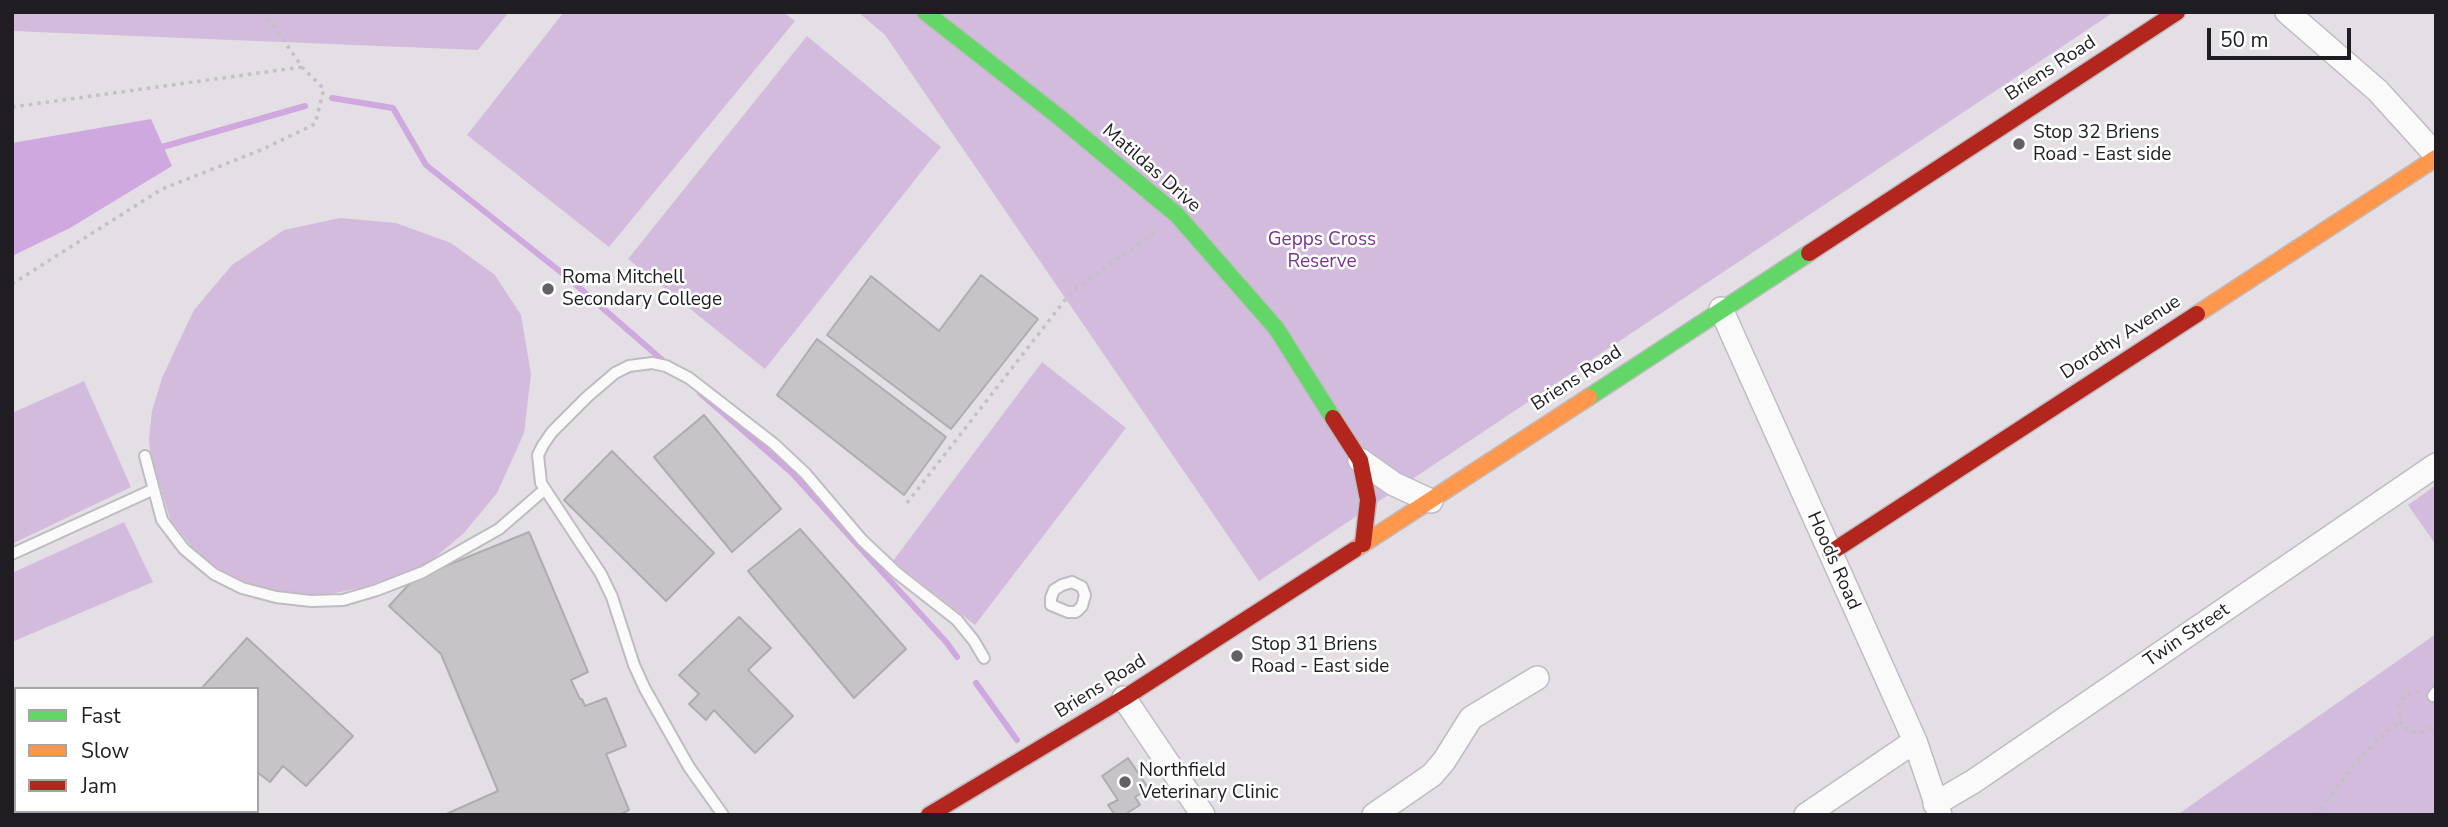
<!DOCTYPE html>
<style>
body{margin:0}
#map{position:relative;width:2448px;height:827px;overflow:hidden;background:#e3dfe5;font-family:"Nunito Sans",sans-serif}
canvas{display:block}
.frame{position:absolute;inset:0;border:14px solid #1f1d21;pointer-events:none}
.legend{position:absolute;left:14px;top:687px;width:245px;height:126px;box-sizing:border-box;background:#fff;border:2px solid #a5a5a6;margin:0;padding:9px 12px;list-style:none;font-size:21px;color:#1f1d21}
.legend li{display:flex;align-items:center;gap:14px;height:35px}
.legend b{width:35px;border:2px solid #a5a5a6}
.scale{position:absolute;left:2207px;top:28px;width:144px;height:32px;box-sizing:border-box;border:4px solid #1f1d21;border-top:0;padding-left:9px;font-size:21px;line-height:24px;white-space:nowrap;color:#1f1d21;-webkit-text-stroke:5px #fff;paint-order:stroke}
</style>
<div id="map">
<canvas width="2448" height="827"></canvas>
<div class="frame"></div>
<ul class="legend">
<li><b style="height:9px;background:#63d668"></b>Fast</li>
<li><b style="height:9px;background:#ff974d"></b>Slow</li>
<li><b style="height:9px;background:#b3261e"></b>Jam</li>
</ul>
<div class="scale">50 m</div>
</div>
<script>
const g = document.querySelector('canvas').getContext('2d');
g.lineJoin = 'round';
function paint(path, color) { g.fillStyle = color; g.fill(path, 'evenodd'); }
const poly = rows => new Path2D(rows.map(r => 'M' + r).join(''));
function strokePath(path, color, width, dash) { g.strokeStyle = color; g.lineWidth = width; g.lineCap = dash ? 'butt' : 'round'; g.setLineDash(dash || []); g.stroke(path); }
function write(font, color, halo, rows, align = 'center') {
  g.font = font + ' "Nunito Sans",sans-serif'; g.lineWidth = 5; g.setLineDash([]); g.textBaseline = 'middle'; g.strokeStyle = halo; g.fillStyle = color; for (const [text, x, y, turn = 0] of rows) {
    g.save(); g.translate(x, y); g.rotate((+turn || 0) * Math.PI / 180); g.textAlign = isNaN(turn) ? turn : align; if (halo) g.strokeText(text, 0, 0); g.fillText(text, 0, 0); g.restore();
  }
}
const green = poly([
 [12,12,509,12,478,50,12,31],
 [564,12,783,12,795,21,609,247,467,135],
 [858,12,2114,12,1259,581,885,35],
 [807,36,941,147,765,369,628,259],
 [340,218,396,223,451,243,495,275,521,315,531,374,524,433,497,493,464,533,426,565,364,587,316,597,253,587,234,579,199,556,170,519,150,452,149,438,152,411,162,378,175,350,194,310,232,265,284,230],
 [1042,362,1126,428,975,625,893,561],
 [84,381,131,487,12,544,12,413],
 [2436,485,2436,545,2408,505],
 [124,522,153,582,12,642,12,573],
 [2436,634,2436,815,2177,815]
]);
const water = poly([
 [151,119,172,166,70,228,12,256,12,143]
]);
const stream = poly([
 [332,98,393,108,426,165,567,277,668,365],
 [162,147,305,106],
 [700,393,792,473,947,643,957,657],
 [976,683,1017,740]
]);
const building = poly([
 [981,275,1038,319,951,429,827,335,871,276,939,331,981,275],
 [817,339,946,437,904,495,777,395,817,339],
 [704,415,781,509,732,552,654,457,704,415],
 [612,451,714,553,666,601,564,500,612,451],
 [800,529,906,649,854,698,748,571,800,529],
 [529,532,588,672,571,680,580,699,582,699,585,706,606,698,626,746,606,754,629,810,619,815,444,815,498,791,441,654,389,606,414,579,529,532],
 [739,617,771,648,748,670,793,716,755,753,714,710,706,720,689,704,699,694,679,675,739,617],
 [247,638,353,736,306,786,283,766,270,782,257,772,257,689,201,689,247,638],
 [1128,758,1149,789,1135,797,1140,805,1124,815,1115,815,1108,805,1118,800,1102,776,1128,758],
 [70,811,162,811,162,815,74,815,70,811]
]);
const path = poly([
 [12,107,302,67],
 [12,284,162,189,261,150,315,124,324,89,302,67,264,12],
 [907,503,1072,291,1157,231],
 [2419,692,2411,692,2399,702,2400,721,2409,731,2425,732,2436,724],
 [2316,815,2365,751,2400,721]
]);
const lane = poly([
 [145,456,162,520,184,549,214,574,242,588,276,597,311,601,343,600,377,590,423,572,499,529,544,490],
 [12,554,152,490],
 [1072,582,1082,587,1085,595,1082,606,1076,612,1068,612,1051,605,1051,598,1054,590,1062,585,1072,582],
 [2433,696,2436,692],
 [723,815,689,767,645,689,634,665,612,597,601,574,541,483,538,455,543,445,552,432,587,397,615,373,629,366,652,363,666,366,689,378,774,444,805,473,862,540,897,573,957,620,974,641,984,658]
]);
const street = poly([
 [2287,12,2378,91,2436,155],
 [1721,309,1915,741,1940,815],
 [1360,460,1394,484,1431,501],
 [1124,698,1203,815],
 [1935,804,1974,781,2436,465],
 [1374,815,1432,775,1444,761,1471,718,1537,678],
 [1806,815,1915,741]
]);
const fast = poly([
 [925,12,1059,117,1177,215,1276,328,1333,418],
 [1589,397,1809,253]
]);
const slow = poly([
 [2197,314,2436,158],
 [1354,550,1589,397]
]);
const jam = poly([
 [1809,253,2177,12],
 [1333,418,1360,460,1368,500,1363,544],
 [1830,553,2197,314],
 [929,815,1124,698,1354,550]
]);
const markers = [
 [2019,144,7,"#646166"],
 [548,289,7,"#646166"],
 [1237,656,7,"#646166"],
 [1125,782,7,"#646166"]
];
const streetNames = [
 ["Briens Road",2051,69,-33],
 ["Matildas Drive",1151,169,41],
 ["Dorothy Avenue",2121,338,-33],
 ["Briens Road",1577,379,-33],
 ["Hoods Road",1833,561,66],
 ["Twin Street",2187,636,-34],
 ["Briens Road",1101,687,-32]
];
const poiNames = [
 ["Stop 32 Briens",2033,133],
 ["Road - East side",2033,155],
 ["Roma Mitchell",562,278],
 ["Secondary College",562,300],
 ["Stop 31 Briens",1251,645],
 ["Road - East side",1251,667],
 ["Northfield",1139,771],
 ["Veterinary Clinic",1139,793]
];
const parkNames = [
 ["Gepps Cross",1322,240],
 ["Reserve",1322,262]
];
paint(green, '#d3bbdd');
paint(water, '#cfa8df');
strokePath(stream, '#cfa8df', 6);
paint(building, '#c7c4c8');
strokePath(building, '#afacb1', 2);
strokePath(lane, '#bfbcc1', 14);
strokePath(street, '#bfbcc1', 26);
strokePath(fast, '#bfbcc1', 19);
strokePath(slow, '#bfbcc1', 19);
strokePath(jam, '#bfbcc1', 19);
strokePath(path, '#c3c1c3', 3.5, [3.5, 5]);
strokePath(lane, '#fbfafb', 10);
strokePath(street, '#fbfafb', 23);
strokePath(fast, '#63d668', 16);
strokePath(slow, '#ff974d', 16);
strokePath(jam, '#b3261e', 16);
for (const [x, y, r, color] of markers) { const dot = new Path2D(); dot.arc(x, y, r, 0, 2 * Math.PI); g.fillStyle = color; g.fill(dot); strokePath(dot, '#fff', 2.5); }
write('19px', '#1f1d21', '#fff', streetNames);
write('19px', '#1f1d21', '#fff', poiNames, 'left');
write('19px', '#77348e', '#fff', parkNames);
</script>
